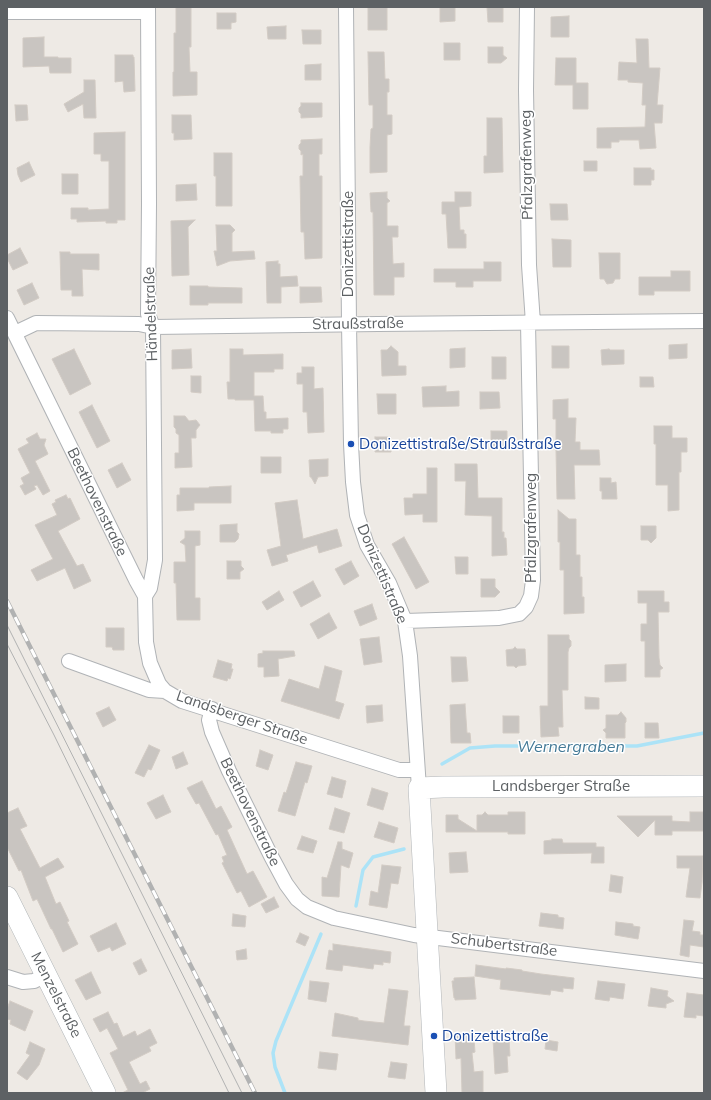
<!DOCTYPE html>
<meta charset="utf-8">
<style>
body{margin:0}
#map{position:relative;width:711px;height:1100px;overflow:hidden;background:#eeeae5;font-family:Mulish,sans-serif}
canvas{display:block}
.frame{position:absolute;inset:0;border:8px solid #5d6164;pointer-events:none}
</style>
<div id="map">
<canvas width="711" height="1100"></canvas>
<div class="frame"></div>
</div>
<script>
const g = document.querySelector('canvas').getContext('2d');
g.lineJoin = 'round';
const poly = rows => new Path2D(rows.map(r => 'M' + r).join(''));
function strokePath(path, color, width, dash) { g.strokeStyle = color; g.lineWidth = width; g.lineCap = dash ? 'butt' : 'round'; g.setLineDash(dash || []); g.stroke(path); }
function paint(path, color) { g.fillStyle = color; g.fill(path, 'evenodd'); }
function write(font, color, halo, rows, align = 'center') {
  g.font = font + ' Mulish,sans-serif'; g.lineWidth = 3; g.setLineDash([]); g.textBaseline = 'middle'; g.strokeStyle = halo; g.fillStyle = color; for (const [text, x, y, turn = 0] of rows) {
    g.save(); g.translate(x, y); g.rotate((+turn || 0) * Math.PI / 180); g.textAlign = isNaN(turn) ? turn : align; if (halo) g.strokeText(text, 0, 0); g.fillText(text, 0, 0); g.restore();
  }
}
const stream = poly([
 [442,764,470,748,495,746,637,746,704,733],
 [356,906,363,870,373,857,404,849],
 [285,1093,275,1067,273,1053,276,1041,321,934]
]);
const building = poly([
 [176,7,191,7,191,47,189,47,190,72,197,72,197,95,173,96,173,72,174,72,174,33,176,33,176,7],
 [368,7,387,7,387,30,368,30,368,7],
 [440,7,455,7,455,21,440,22,440,7],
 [487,7,503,7,503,22,488,22,487,7],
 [217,13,236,13,236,22,231,23,231,29,217,29,217,13],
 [569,16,569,37,551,37,551,17,569,16],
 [286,26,286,39,268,39,267,27,286,26],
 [302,30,321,30,321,44,303,44,302,30],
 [44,37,44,57,58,57,58,58,71,58,71,73,50,73,49,66,23,67,23,38,44,37],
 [636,39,648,39,649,68,660,68,657,105,663,105,662,123,654,123,656,148,640,149,639,140,619,140,619,142,611,142,611,148,597,148,597,128,645,127,646,105,642,105,643,83,628,82,628,80,618,80,619,62,637,63,636,39],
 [444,43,460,43,460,60,444,60,444,43],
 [488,47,503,47,503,55,507,58,501,63,488,63,488,47],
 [368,52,384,52,385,79,389,79,389,92,387,92,387,115,392,115,392,134,387,135,387,172,370,173,370,147,371,129,373,128,373,105,369,105,368,52],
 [115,55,133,55,133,57,134,57,135,91,124,92,123,81,115,82,115,55],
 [556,58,576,58,576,83,588,83,588,109,573,109,573,85,555,85,556,58],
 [321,64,321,80,305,80,305,65,321,64],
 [84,80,95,80,96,118,84,118,83,104,68,112,64,104,84,92,84,80],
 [301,103,322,103,322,117,301,118,301,114,299,112,299,108,301,106,301,103],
 [15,105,27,105,28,120,16,121,15,105],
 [172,115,191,115,192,139,174,140,174,133,172,133,172,115],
 [487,118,502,118,503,172,484,173,484,156,487,156,487,118],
 [125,132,125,220,117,220,117,223,106,223,106,221,77,222,77,219,71,219,71,208,88,208,88,210,109,209,109,161,101,161,101,154,94,154,94,133,125,132],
 [322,139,322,154,319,154,319,176,322,176,322,258,305,259,304,232,301,232,300,176,303,176,303,154,301,155,301,151,299,149,299,145,301,143,301,140,322,139],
 [214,153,232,153,232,206,216,206,216,176,214,176,214,153],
 [584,161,597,161,597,171,584,171,584,161],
 [29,162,35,175,21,182,18,175,17,168,29,162],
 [634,168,651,168,651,170,654,170,654,180,651,180,651,185,634,185,634,168],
 [62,174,78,174,78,194,62,194,62,174],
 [196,184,197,200,176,201,176,185,196,184],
 [387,192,387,198,390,201,387,203,387,226,398,226,398,237,392,237,393,264,404,263,404,277,394,277,394,295,374,295,373,212,371,212,370,193,387,192],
 [455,192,471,192,471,206,459,207,460,230,464,230,464,234,466,234,466,248,448,248,446,214,442,214,442,202,455,202,455,192],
 [550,204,567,204,568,220,551,220,550,204],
 [195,220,188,227,189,275,172,276,171,221,195,220],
 [216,225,230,225,235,230,232,233,232,252,254,251,255,259,230,261,217,266,214,251,217,251,216,225],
 [552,239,571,240,571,267,553,267,552,239],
 [20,248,28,263,13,270,7,258,7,255,20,248],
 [60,252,70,252,70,254,99,254,99,270,82,269,83,296,72,296,72,290,61,290,60,252],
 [599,253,620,253,620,279,615,279,613,283,607,284,604,279,600,279,599,253],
 [278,261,278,264,280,264,280,277,297,276,298,286,281,287,281,303,267,303,266,262,278,261],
 [484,262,501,262,501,281,473,281,473,287,456,287,456,282,434,282,434,269,484,269,484,262],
 [671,271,690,271,690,291,654,291,654,295,639,295,639,277,671,277,671,271],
 [32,283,39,298,24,305,17,290,32,283],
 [190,286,208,286,208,287,242,288,242,303,208,303,208,305,190,305,190,286],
 [300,287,321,287,322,302,300,303,300,287],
 [687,344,687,358,669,359,669,345,687,344],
 [391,346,398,352,398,366,406,366,406,375,382,376,381,350,387,350,391,346],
 [552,346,569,346,569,368,552,368,552,346],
 [465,348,465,367,450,368,450,349,465,348],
 [74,349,91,384,70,395,52,359,74,349],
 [191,349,192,368,172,369,172,350,191,349],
 [230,349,243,349,243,355,283,354,283,369,274,369,274,372,254,372,254,396,263,396,264,412,266,412,266,419,288,418,288,429,283,429,283,433,271,433,271,431,255,431,254,400,235,400,235,399,228,399,227,382,230,382,230,349],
 [609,349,610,350,624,350,624,364,602,365,601,350,609,349],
 [492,357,506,357,506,379,492,379,492,357],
 [302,367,314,367,314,389,323,388,324,432,308,433,307,412,303,412,303,384,297,384,297,373,302,373,302,367],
 [191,376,201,376,201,393,191,392,191,376],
 [640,377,653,377,654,387,640,387,640,377],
 [446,386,446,392,459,391,459,406,423,407,422,387,446,386],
 [480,392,499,392,500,408,480,409,480,392],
 [377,394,396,394,396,414,378,414,377,394],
 [568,399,568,418,576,418,575,442,580,442,580,450,599,450,600,465,574,465,575,499,557,499,556,450,552,447,556,444,556,419,553,419,553,400,568,399],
 [92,405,110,441,97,448,79,412,92,405],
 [174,416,185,416,189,421,196,420,200,425,196,430,196,438,191,438,192,467,175,468,175,453,179,453,179,435,176,433,176,429,174,427,174,416],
 [654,426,672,426,672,438,687,438,687,452,681,452,681,472,679,472,679,510,668,511,668,485,656,485,656,444,654,444,654,426],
 [491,431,507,431,507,446,491,446,491,431],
 [37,433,40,439,46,439,44,445,48,454,35,461,50,491,43,495,37,485,34,486,36,489,25,495,20,486,24,484,21,478,30,473,18,449,29,443,26,439,37,433],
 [375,437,391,437,391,452,375,452,375,437],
 [261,457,281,457,281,473,261,473,261,457],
 [328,459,328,476,318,477,315,484,311,477,310,477,309,460,328,459],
 [122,463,131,480,117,488,108,470,122,463],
 [455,464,477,464,478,498,502,498,502,532,504,532,504,538,506,538,507,555,492,556,492,516,465,515,466,481,455,481,455,464],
 [427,468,437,468,437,522,423,522,423,514,405,515,404,498,413,498,413,494,427,494,427,468],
 [600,478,611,478,611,483,616,482,617,499,602,499,602,491,600,491,600,478],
 [231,486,231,503,194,503,194,510,177,511,177,495,180,495,180,488,209,488,209,487,231,486],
 [66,495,68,499,70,498,80,519,58,531,77,566,83,564,91,581,74,589,65,568,37,581,31,570,53,559,35,525,57,515,52,504,56,502,55,500,66,495],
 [297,500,303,539,337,529,342,546,319,553,317,545,286,555,288,561,272,566,267,550,281,546,275,503,297,500],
 [558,510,569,519,576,519,576,555,580,555,580,577,582,577,582,597,584,597,584,613,564,614,564,570,560,570,560,542,558,542,558,510],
 [237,524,237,532,239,534,238,539,235,542,220,542,220,525,237,524],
 [641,526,656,526,656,538,651,543,648,540,641,540,641,526],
 [185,531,200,531,200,545,195,546,195,598,200,598,200,620,177,620,176,583,174,583,174,562,186,562,185,545,180,542,185,538,185,531],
 [404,537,429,582,416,589,392,544,404,537],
 [455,557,468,557,468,574,456,574,455,557],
 [227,561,241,561,241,566,244,569,240,572,240,579,227,579,227,561],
 [351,561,359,576,344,585,335,569,351,561],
 [481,579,495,579,495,587,500,592,495,597,481,597,481,579],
 [313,581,321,596,301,607,293,592,313,581],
 [279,591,284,600,267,610,262,602,279,591],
 [638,591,664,591,664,602,669,602,669,612,658,612,659,658,660,665,663,668,660,670,660,677,645,677,645,641,641,641,641,624,647,624,647,603,638,603,638,591],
 [372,604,377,619,360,626,354,611,372,604],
 [329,613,337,628,318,639,310,624,329,613],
 [106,628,124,628,124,650,113,650,112,647,106,647,106,628],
 [548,635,569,635,569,639,571,641,571,646,569,648,568,652,568,690,562,690,563,727,558,727,559,736,541,737,540,706,548,706,548,635],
 [379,637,382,662,364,665,360,639,379,637],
 [515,647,517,649,525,649,526,665,518,666,516,668,514,666,507,666,506,650,513,649,515,647],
 [263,651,294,651,295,656,278,659,279,676,264,677,264,667,258,667,258,654,263,653,263,651],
 [451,657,466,657,468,681,452,682,451,657],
 [218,660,232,664,231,669,233,669,230,679,228,678,227,681,213,677,218,660],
 [626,664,626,681,605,682,605,665,626,664],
 [325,666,342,671,335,701,344,704,339,719,281,701,289,679,319,689,325,666],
 [585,697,599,698,599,709,585,709,585,697],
 [465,704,467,733,470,733,471,743,451,743,450,705,465,704],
 [382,705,383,721,367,723,366,706,382,705],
 [109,707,116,720,103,727,96,713,109,707],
 [621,712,626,718,626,722,625,723,625,738,606,738,606,733,603,730,606,728,606,715,618,715,621,712],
 [503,716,519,716,519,733,503,733,503,716],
 [645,723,658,723,659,738,645,738,645,723],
 [149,745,160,750,151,770,148,769,144,777,135,773,149,745],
 [260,750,273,755,268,770,256,766,260,750],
 [183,752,188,764,176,769,172,757,183,752],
 [296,762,312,766,307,783,305,782,295,816,278,811,284,792,286,793,296,762],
 [332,777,346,781,342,798,327,794,332,777],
 [202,781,216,809,221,806,232,827,227,830,247,874,253,871,267,897,249,907,241,891,237,893,222,863,224,862,222,857,227,855,218,834,216,835,199,803,196,804,187,788,202,781],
 [372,788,388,793,383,810,367,805,372,788],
 [163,795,171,812,156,819,147,803,163,795],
 [18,808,27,826,20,829,40,868,58,858,64,867,45,877,56,904,60,902,69,921,67,922,78,944,63,952,52,929,51,929,37,899,33,901,21,870,19,871,7,847,7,813,18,808],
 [335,808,350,813,344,833,329,829,335,808],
 [485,812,488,815,508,815,508,812,525,812,525,834,508,834,508,832,446,832,446,815,458,815,458,819,477,831,477,815,482,815,485,812],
 [690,812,704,812,704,831,672,831,672,835,655,835,655,820,638,837,617,816,672,816,672,821,690,822,690,812],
 [379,822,398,828,394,843,374,837,379,822],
 [302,836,317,841,313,853,297,849,302,836],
 [552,839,562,839,563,843,596,843,596,847,604,847,604,863,591,863,592,853,544,854,544,841,552,840,552,839],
 [338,842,342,842,342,849,353,853,349,868,341,865,339,897,322,896,322,877,327,878,338,842],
 [466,852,468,872,450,873,449,853,466,852],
 [677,856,703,856,702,882,700,898,686,897,690,868,677,868,677,856],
 [382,865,401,867,398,884,391,883,387,908,369,905,371,891,378,893,382,865],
 [611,875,623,877,621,893,609,891,611,875],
 [274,897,279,907,266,913,261,904,274,897],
 [541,913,558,915,558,917,564,918,563,929,539,926,541,913],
 [233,914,246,916,245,927,232,926,233,914],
 [684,920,694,921,692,931,700,932,700,935,704,935,704,947,690,945,689,957,680,955,684,920],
 [616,922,633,924,633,926,640,927,638,939,615,935,616,922],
 [116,923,126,944,112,951,110,947,98,952,90,936,116,923],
 [300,933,309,937,305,946,296,942,300,933],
 [333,944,391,952,390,963,383,962,383,965,374,964,373,969,343,965,342,971,326,969,329,950,333,951,333,944],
 [246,949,247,959,237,960,236,951,246,949],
 [141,959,147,971,139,975,133,963,141,959],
 [476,965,506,969,506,968,522,970,522,971,541,974,574,978,573,989,563,988,563,992,551,990,550,995,500,989,501,980,475,976,476,965],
 [91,972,101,993,86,1000,75,980,91,972],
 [474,977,476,999,455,1000,455,998,454,998,452,981,454,981,454,978,474,977],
 [310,981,329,983,326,1002,308,999,310,981],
 [598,981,625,984,623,999,610,997,609,1001,595,999,598,981],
 [651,988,668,991,667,996,674,1001,666,1004,666,1008,648,1006,651,988],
 [389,989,408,991,404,1023,404,1026,410,1026,408,1045,332,1036,335,1013,358,1018,358,1020,364,1021,384,1023,389,989],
 [687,993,704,995,704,1016,696,1015,696,1018,684,1017,687,993],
 [10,1001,33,1011,25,1031,10,1024,11,1020,7,1019,7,1009,10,1001],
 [108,1012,114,1024,117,1023,123,1037,135,1031,137,1036,150,1029,157,1043,149,1047,151,1051,129,1062,140,1084,146,1081,150,1089,144,1092,145,1093,122,1093,128,1090,110,1053,118,1049,107,1028,100,1032,93,1019,108,1012],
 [471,1033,471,1039,474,1039,475,1052,472,1053,474,1072,483,1071,483,1093,462,1093,461,1058,456,1059,455,1034,471,1033],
 [509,1038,510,1056,507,1056,508,1072,495,1074,493,1039,509,1038],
 [546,1040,558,1042,557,1051,545,1049,546,1040],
 [30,1042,45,1049,39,1065,27,1080,17,1073,30,1055,26,1053,30,1042],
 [320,1052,338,1054,336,1070,318,1068,320,1052],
 [391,1062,407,1064,405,1079,388,1077,391,1062]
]);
const street = poly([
 [346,7,349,324,351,444,353,482,357,515,367,545,389,583,405,621,410,656,419,788],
 [527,7,526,90,528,205,529,265,533,323],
 [7,12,148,12],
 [7,318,136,580,145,596,146,642,150,663,159,684,165,691],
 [15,333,36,323,139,324,153,327,378,324,704,321],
 [145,596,150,588,155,560,153,327,148,314,149,204,148,7],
 [405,621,499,618,519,614,526,607,531,596,533,580,528,323],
 [69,661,149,690,165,691,182,701,399,770,417,770],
 [212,709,209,720,212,732,229,771,271,856,286,884,297,899,307,907,334,918,414,935,704,971],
 [7,977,23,982,34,981,46,975]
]);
const secondary = poly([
 [7,897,105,1093],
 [436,1093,419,788,443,787,704,786]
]);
const tram = poly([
 [7,625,242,1093],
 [7,644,54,735,229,1093]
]);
const rail = poly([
 [7,601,255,1093]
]);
const markers = [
 [351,444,4,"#1a4fb4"],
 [434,1036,4,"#1a4fb4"]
];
const streetNames = [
 ["Pfalzgrafenweg",527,165,-91],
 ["Donizettistraße",348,244,-90],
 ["Händelstraße",151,314,-92],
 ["Straußstraße",358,324,-1],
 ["Beethovenstraße",97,502,64],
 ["Pfalzgrafenweg",531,528,-90],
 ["Donizettistraße",382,574,67],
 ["Landsberger Straße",242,718,19],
 ["Landsberger Straße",561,786],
 ["Beethovenstraße",250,812,64],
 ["Schubertstraße",504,945,7],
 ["Menzelstraße",56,995,63]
];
const transitNames = [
 ["Donizettistraße/Straußstraße",359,444],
 ["Donizettistraße",442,1036]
];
const waterNames = [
 ["Wernergraben",571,747]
];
strokePath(stream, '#ace3f7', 3.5);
paint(building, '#c9c5c1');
strokePath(building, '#d2cbc4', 1);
strokePath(street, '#b0b3b6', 16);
strokePath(secondary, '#b1b5b8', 22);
strokePath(street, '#fff', 14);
strokePath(secondary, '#fff', 21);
strokePath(tram, '#b1b2b2', 1);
strokePath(rail, '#b1b2b2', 4.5);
strokePath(rail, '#fff', 3, [9]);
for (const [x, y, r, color] of markers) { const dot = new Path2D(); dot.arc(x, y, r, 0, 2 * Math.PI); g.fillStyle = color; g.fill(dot); strokePath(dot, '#fff', 1.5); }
write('15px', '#5d6164', '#fff', streetNames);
write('15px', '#164399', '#fff', transitNames, 'left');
write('italic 16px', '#447a97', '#fff', waterNames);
</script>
